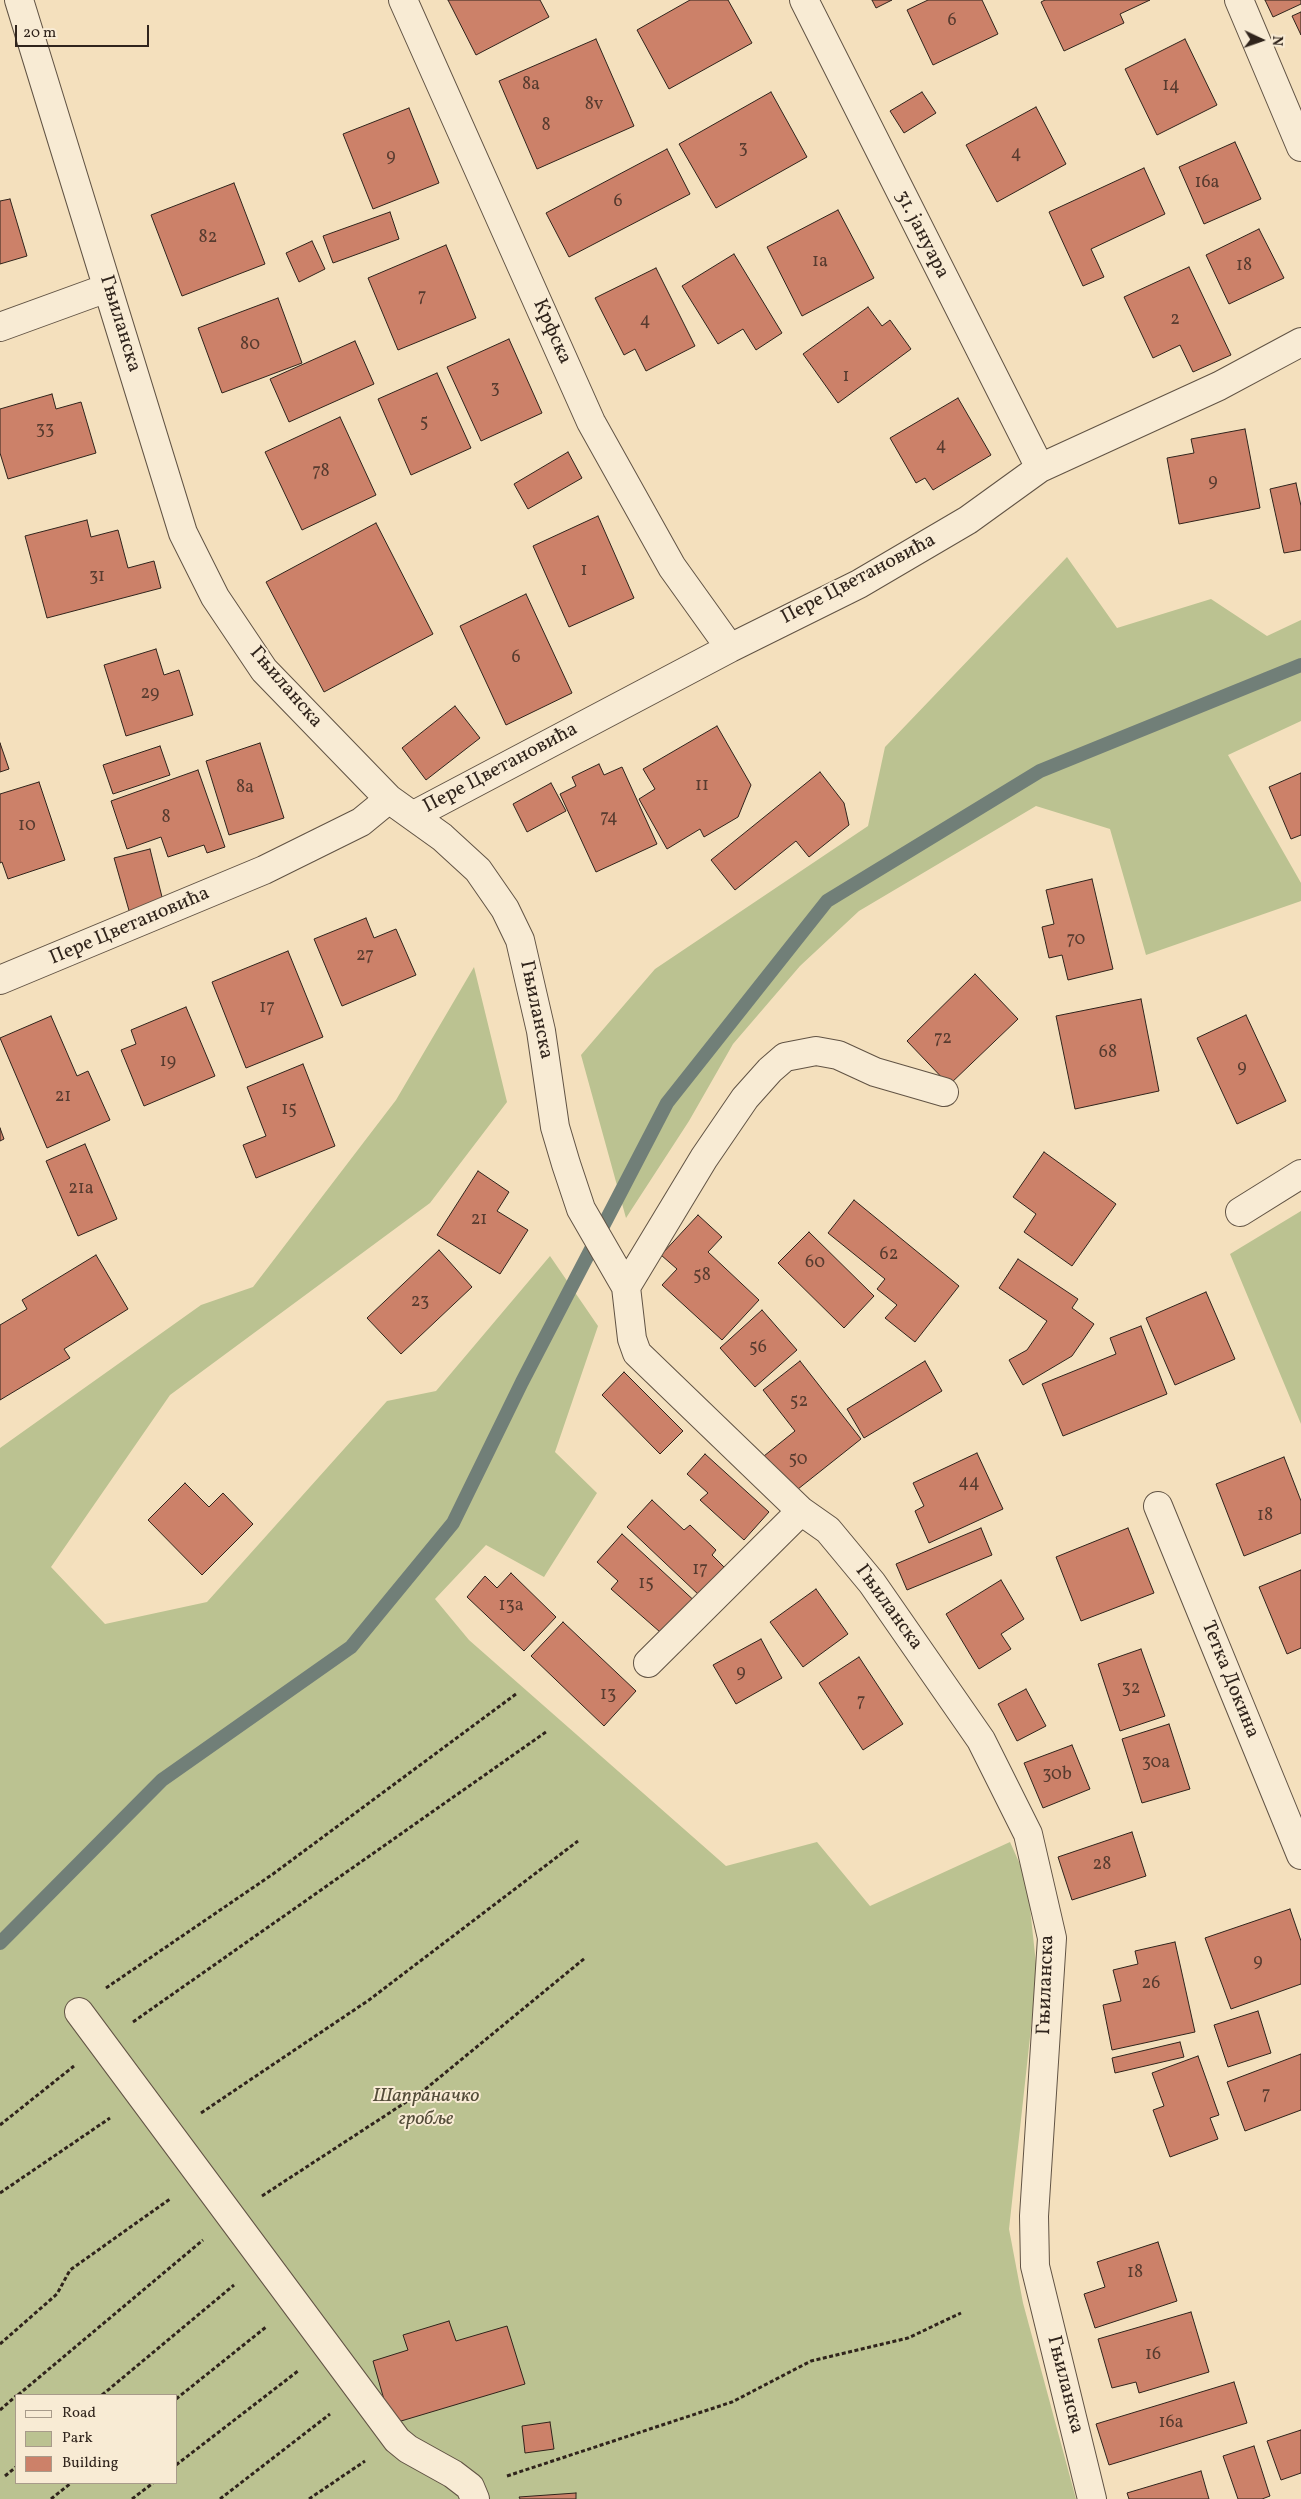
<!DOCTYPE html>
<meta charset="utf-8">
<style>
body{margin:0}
#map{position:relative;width:1301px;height:2499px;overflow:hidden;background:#f4e0bd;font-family:Vollkorn,serif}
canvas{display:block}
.legend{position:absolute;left:15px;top:2394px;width:162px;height:90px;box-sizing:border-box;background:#f8ebd4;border:1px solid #a89b8a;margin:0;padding:6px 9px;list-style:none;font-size:15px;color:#30241c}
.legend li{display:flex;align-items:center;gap:10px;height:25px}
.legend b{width:25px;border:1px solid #a89b8a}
.north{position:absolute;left:1236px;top:15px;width:50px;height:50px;-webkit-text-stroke:4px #f8ebd4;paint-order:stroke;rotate:93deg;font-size:14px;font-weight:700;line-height:20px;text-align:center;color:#30241c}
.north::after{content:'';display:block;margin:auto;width:18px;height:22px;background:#30241c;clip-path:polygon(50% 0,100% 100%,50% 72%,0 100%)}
.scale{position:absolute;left:15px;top:25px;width:134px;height:22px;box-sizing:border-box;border:2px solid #30241c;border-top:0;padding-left:6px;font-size:15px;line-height:18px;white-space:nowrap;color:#30241c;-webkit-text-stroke:4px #f8ebd4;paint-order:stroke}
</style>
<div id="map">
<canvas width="1301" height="2499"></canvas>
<ul class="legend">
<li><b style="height:6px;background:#f8ebd4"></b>Road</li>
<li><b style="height:14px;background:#bbc291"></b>Park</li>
<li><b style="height:14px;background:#cc8169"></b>Building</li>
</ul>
<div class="north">N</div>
<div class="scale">20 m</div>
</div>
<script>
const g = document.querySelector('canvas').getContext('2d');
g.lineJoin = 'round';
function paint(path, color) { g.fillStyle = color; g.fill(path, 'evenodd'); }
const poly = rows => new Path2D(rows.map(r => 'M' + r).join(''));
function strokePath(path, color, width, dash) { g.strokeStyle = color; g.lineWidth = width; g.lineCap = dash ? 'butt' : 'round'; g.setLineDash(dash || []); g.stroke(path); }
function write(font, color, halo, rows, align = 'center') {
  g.font = font + ' Vollkorn,serif'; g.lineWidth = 4; g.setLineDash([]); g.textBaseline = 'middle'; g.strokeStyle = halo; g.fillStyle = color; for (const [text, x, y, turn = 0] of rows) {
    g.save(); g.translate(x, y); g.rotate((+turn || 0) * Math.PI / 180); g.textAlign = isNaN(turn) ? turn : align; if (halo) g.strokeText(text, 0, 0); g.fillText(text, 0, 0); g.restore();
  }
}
const green = poly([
 [1067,557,1117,628,1211,599,1267,636,1301,620,1301,721,1228,755,1301,883,1301,901,1146,955,1110,829,1036,806,859,911,800,966,733,1044,689,1121,626,1218,581,1055,655,969,868,826,885,747],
 [474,967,507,1102,430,1203,170,1395,51,1567,105,1624,207,1602,387,1401,436,1391,550,1256,598,1326,555,1452,597,1493,544,1577,486,1545,435,1599,469,1640,726,1866,817,1842,870,1906,1010,1842,1027,1880,1037,1973,1009,2229,1023,2303,1076,2499,0,2499,0,1448,201,1305,253,1287,396,1100],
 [16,2395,176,2395,176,2483,16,2483],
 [1301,1211,1301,1424,1230,1254]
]);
const stream = poly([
 [0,1943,162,1780,351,1647,453,1523,522,1382,667,1103,827,901,1040,771,1301,665]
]);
const building = poly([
 [448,0,540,0,549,17,476,55,448,0],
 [690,0,728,0,752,43,669,89,637,30,690,0],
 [872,0,892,0,876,8,872,0],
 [928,0,982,0,998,34,933,65,907,10,928,0],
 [1045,0,1150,0,1120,14,1124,23,1064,51,1041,2,1045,0],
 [1265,0,1301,0,1301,4,1273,17,1265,0],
 [1301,12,1301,35,1292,16,1301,12],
 [596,39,634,126,537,169,499,81,596,39],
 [1185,39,1217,105,1157,135,1125,69,1185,39],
 [771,92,807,157,716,208,679,144,771,92],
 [922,92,936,113,904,133,890,111,922,92],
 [1036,107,1066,164,997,202,966,145,1036,107],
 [409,108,439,183,373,209,343,134,409,108],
 [1235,142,1261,199,1204,224,1179,167,1235,142],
 [667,149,690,194,569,257,546,213,667,149],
 [1144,168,1165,214,1091,249,1104,277,1083,286,1049,212,1144,168],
 [234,183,265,264,182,296,151,215,234,183],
 [10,199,27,256,0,264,0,201,10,199],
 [838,210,874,278,802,316,767,247,838,210],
 [390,212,399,239,333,263,323,236,390,212],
 [1259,229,1284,278,1229,304,1206,255,1259,229],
 [312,241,325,269,299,282,286,253,312,241],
 [446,245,476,318,398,350,368,278,446,245],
 [734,254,782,333,756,350,743,329,718,344,682,286,734,254],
 [1189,267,1231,355,1193,372,1180,345,1153,358,1124,297,1189,267],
 [656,268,695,346,646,371,635,349,624,355,595,298,656,268],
 [278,298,302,363,222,393,198,328,278,298],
 [868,307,882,326,890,320,911,349,838,403,803,354,868,307],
 [509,339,542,413,481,441,447,367,509,339],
 [355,341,374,384,289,422,270,379,355,341],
 [437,373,471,448,411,475,378,399,437,373],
 [52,394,56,409,81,402,96,453,8,479,0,453,0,409,52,394],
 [958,398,991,455,933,490,925,478,916,483,890,438,958,398],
 [340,417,376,495,302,530,265,452,340,417],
 [1245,429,1260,508,1179,524,1167,458,1194,453,1191,439,1245,429],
 [568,452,582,478,528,509,514,484,568,452],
 [1296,483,1301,506,1301,550,1284,553,1270,489,1296,483],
 [598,516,634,598,569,627,533,546,598,516],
 [87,520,91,537,118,530,128,568,154,561,161,588,47,618,25,536,87,520],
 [376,523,433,634,324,692,266,582,376,523],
 [526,594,572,693,506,725,460,626,526,594],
 [156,649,164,675,179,670,193,715,126,736,104,665,156,649],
 [455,706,480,738,426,780,402,748,455,706],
 [717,726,751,785,738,817,704,837,700,829,667,849,639,799,655,789,643,769,717,726],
 [0,743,9,769,0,772,0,743],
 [260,743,284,818,229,835,206,761,260,743],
 [160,746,170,775,113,794,103,765,160,746],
 [599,764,604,775,622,767,657,844,596,872,560,794,576,786,572,777,599,764],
 [198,770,225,847,207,853,204,845,168,857,161,837,127,849,111,801,198,770],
 [820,772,844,803,849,825,809,857,796,841,735,890,711,860,820,772],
 [1301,773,1301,835,1291,839,1269,787,1301,773],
 [39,782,65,860,8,879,2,862,0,863,0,794,39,782],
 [551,783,566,811,527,832,513,804,551,783],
 [150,849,164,905,130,914,114,858,150,849],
 [1092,879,1113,969,1068,980,1062,955,1049,958,1042,927,1054,924,1046,890,1092,879],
 [366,918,374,938,396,929,416,975,342,1006,314,939,366,918],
 [288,951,323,1037,246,1068,212,982,288,951],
 [975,974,1018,1019,949,1085,907,1041,975,974],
 [1141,999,1159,1091,1075,1109,1056,1016,1141,999],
 [186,1007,215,1076,144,1106,121,1050,136,1044,131,1030,186,1007],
 [1246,1015,1286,1101,1237,1124,1197,1038,1246,1015],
 [51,1016,77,1076,88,1071,110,1120,47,1148,0,1038,51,1016],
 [303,1064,335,1146,256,1178,243,1145,266,1136,247,1087,303,1064],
 [0,1128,4,1139,0,1141,0,1128],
 [85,1144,117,1219,78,1236,46,1161,85,1144],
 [1044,1152,1116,1204,1072,1266,1024,1232,1036,1214,1013,1197,1044,1152],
 [478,1171,509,1192,497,1211,528,1230,500,1274,437,1235,478,1171],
 [854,1200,959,1286,915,1342,885,1318,897,1305,877,1289,885,1279,828,1233,854,1200],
 [698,1215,722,1237,708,1252,759,1300,722,1340,662,1285,677,1269,661,1255,698,1215],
 [809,1232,874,1296,844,1328,778,1263,809,1232],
 [439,1250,472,1287,401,1354,367,1318,439,1250],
 [96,1255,128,1309,64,1349,70,1358,0,1400,0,1325,27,1309,22,1300,96,1255],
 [1018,1259,1078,1299,1072,1308,1094,1324,1072,1356,1023,1385,1009,1360,1027,1350,1047,1321,999,1288,1018,1259],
 [1206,1292,1235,1359,1175,1385,1146,1318,1206,1292],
 [762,1310,797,1350,755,1387,720,1348,762,1310],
 [1141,1326,1167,1394,1063,1436,1042,1384,1116,1354,1110,1338,1141,1326],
 [800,1361,861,1439,793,1493,764,1456,795,1431,763,1390,800,1361],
 [925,1361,942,1391,864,1438,847,1409,925,1361],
 [624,1372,683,1431,660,1454,602,1395,624,1372],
 [977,1453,1003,1509,929,1543,915,1511,924,1506,913,1483,977,1453],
 [705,1454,769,1512,744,1540,700,1500,708,1493,687,1474,705,1454],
 [1284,1457,1301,1501,1301,1533,1244,1556,1216,1484,1284,1457],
 [185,1483,209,1507,223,1493,253,1524,202,1575,148,1520,185,1483],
 [652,1500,684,1530,690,1525,716,1550,712,1555,726,1569,700,1596,627,1527,652,1500],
 [981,1528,992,1555,907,1590,896,1564,981,1528],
 [1128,1528,1154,1593,1081,1621,1056,1557,1128,1528],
 [622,1534,699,1605,668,1639,611,1589,618,1581,597,1562,622,1534],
 [1301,1570,1301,1648,1287,1654,1259,1587,1301,1570],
 [511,1573,556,1617,524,1651,467,1597,485,1576,497,1588,511,1573],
 [1001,1580,1024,1619,1001,1634,1011,1649,979,1669,946,1614,1001,1580],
 [816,1589,848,1634,803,1667,770,1622,816,1589],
 [563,1622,636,1691,604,1726,531,1656,563,1622],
 [761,1639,782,1678,736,1704,713,1665,761,1639],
 [1141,1649,1165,1716,1120,1731,1098,1664,1141,1649],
 [859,1657,903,1724,863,1750,819,1683,859,1657],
 [1026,1689,1046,1726,1017,1741,998,1704,1026,1689],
 [1169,1724,1190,1789,1142,1803,1122,1739,1169,1724],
 [1072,1745,1090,1789,1043,1808,1024,1763,1072,1745],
 [1132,1832,1146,1876,1072,1900,1058,1857,1132,1832],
 [1290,1909,1301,1941,1301,1984,1231,2009,1205,1938,1290,1909],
 [1175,1942,1195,2032,1112,2050,1103,2005,1121,2001,1113,1970,1138,1964,1135,1951,1175,1942],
 [1258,2011,1271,2053,1228,2067,1214,2025,1258,2011],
 [1180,2042,1184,2057,1115,2073,1112,2058,1180,2042],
 [1301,2054,1301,2110,1245,2131,1227,2082,1301,2054],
 [1198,2056,1219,2115,1210,2118,1218,2139,1170,2157,1153,2110,1164,2106,1152,2073,1198,2056],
 [1158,2242,1177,2301,1095,2328,1084,2294,1105,2287,1097,2262,1158,2242],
 [1191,2312,1209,2372,1139,2393,1136,2382,1112,2388,1098,2339,1191,2312],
 [449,2321,456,2341,507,2326,525,2384,391,2424,373,2361,408,2350,403,2335,449,2321],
 [1234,2382,1247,2423,1109,2465,1096,2424,1234,2382],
 [550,2422,554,2449,525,2453,522,2426,550,2422],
 [1301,2430,1301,2473,1281,2480,1267,2441,1301,2430],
 [1254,2446,1270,2496,1262,2499,1238,2499,1223,2456,1254,2446],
 [1201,2471,1209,2499,1129,2499,1127,2493,1201,2471],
 [576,2493,576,2499,520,2499,519,2497,576,2493]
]);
const path = poly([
 [106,1988,273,1874,516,1694],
 [133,2022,546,1732],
 [201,2113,369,2000,578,1841],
 [0,2125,74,2066],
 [0,2193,110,2118],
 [262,2196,423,2091,585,1958],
 [0,2344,57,2294,70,2270,170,2199],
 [18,2395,203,2240],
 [102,2395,234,2285],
 [176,2399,266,2327],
 [0,2410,16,2396],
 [176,2465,298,2371],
 [5,2476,16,2467],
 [507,2476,732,2402,811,2361,908,2338,961,2313],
 [51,2499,71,2483],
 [132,2499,153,2483],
 [220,2499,330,2414],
 [309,2499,365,2461]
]);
const minor = poly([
 [19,0,183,533,215,597,264,670,389,799,442,837,478,870,505,909,520,940,541,1031,555,1127,566,1164,581,1209,626,1287,632,1339,637,1353,801,1511,828,1530,872,1583,981,1740,1028,1834,1052,1938,1034,2216,1035,2266,1092,2499],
 [403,0,591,422,672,567,730,648],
 [804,0,1040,468],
 [1239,0,1301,147],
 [0,327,107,288],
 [414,815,730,648,859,584,968,520,1040,468,1219,386,1301,342],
 [0,980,264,870,361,822,389,799],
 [1240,1212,1301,1174],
 [626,1287,704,1158,745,1098,770,1070,785,1057,816,1051,838,1055,875,1072,944,1092],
 [1158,1506,1301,1855],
 [648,1663,801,1511],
 [79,2012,397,2440,408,2449,453,2474,470,2487,475,2499]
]);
const numberNames = [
 ["6",952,22],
 ["8a",531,86],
 ["14",1171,87],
 ["8v",594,106],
 ["8",546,127],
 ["3",743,150],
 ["4",1016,155],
 ["9",391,158],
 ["16a",1207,184],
 ["6",618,203],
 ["82",208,239],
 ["1a",820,263],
 ["18",1244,267],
 ["7",422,298],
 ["2",1175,321],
 ["4",645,322],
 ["80",250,346],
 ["1",846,378],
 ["3",495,390],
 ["5",424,424],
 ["33",45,431],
 ["4",941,447],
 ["78",321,473],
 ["9",1213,483],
 ["1",584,572],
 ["31",97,578],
 ["6",516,659],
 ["29",150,695],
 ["11",702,787],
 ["8a",245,789],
 ["8",166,819],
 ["74",609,819],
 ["10",27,827],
 ["70",1076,941],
 ["27",365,957],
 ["17",267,1009],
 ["72",943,1040],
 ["68",1108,1054],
 ["19",168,1063],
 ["9",1242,1069],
 ["21",63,1098],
 ["15",289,1111],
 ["21a",81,1190],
 ["21",479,1221],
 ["62",889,1256],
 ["60",815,1264],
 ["58",702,1277],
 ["23",420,1303],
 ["56",758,1349],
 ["52",799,1403],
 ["50",798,1461],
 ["44",969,1484],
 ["18",1265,1517],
 ["17",700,1571],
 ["15",646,1585],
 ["13a",511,1607],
 ["9",741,1674],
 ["32",1131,1690],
 ["13",608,1696],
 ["7",861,1703],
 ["30a",1156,1764],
 ["30b",1057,1776],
 ["28",1102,1866],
 ["9",1258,1963],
 ["26",1151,1985],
 ["7",1266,2096],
 ["18",1135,2274],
 ["16",1153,2356],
 ["16a",1171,2424]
];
const streetNames = [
 ["31. јануара",921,235,63],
 ["Гњиланска",119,324,73],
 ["Крфска",551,332,66],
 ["Пере Цветановића",859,580,-28],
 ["Гњиланска",285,688,49],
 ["Пере Цветановића",501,769,-28],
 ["Пере Цветановића",130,927,-23],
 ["Гњиланска",535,1010,78],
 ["Гњиланска",888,1608,54],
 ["Тетка Докина",1229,1680,68],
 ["Гњиланска",1047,1985,-88],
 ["Гњиланска",1064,2385,76]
];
const parkNames = [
 ["Шапраначко",426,2097],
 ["гробље",426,2120]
];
paint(green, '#bbc291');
strokePath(stream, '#717f78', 14);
paint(building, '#cc8169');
strokePath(building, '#30241c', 1);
strokePath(minor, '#615344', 30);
strokePath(path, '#30241c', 3, [4, 2.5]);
strokePath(minor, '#f8ebd4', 28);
write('18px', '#573b2f', null, numberNames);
write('20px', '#30241c', '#f8ebd4', streetNames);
write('italic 20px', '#534c39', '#f8ebd4', parkNames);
</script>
